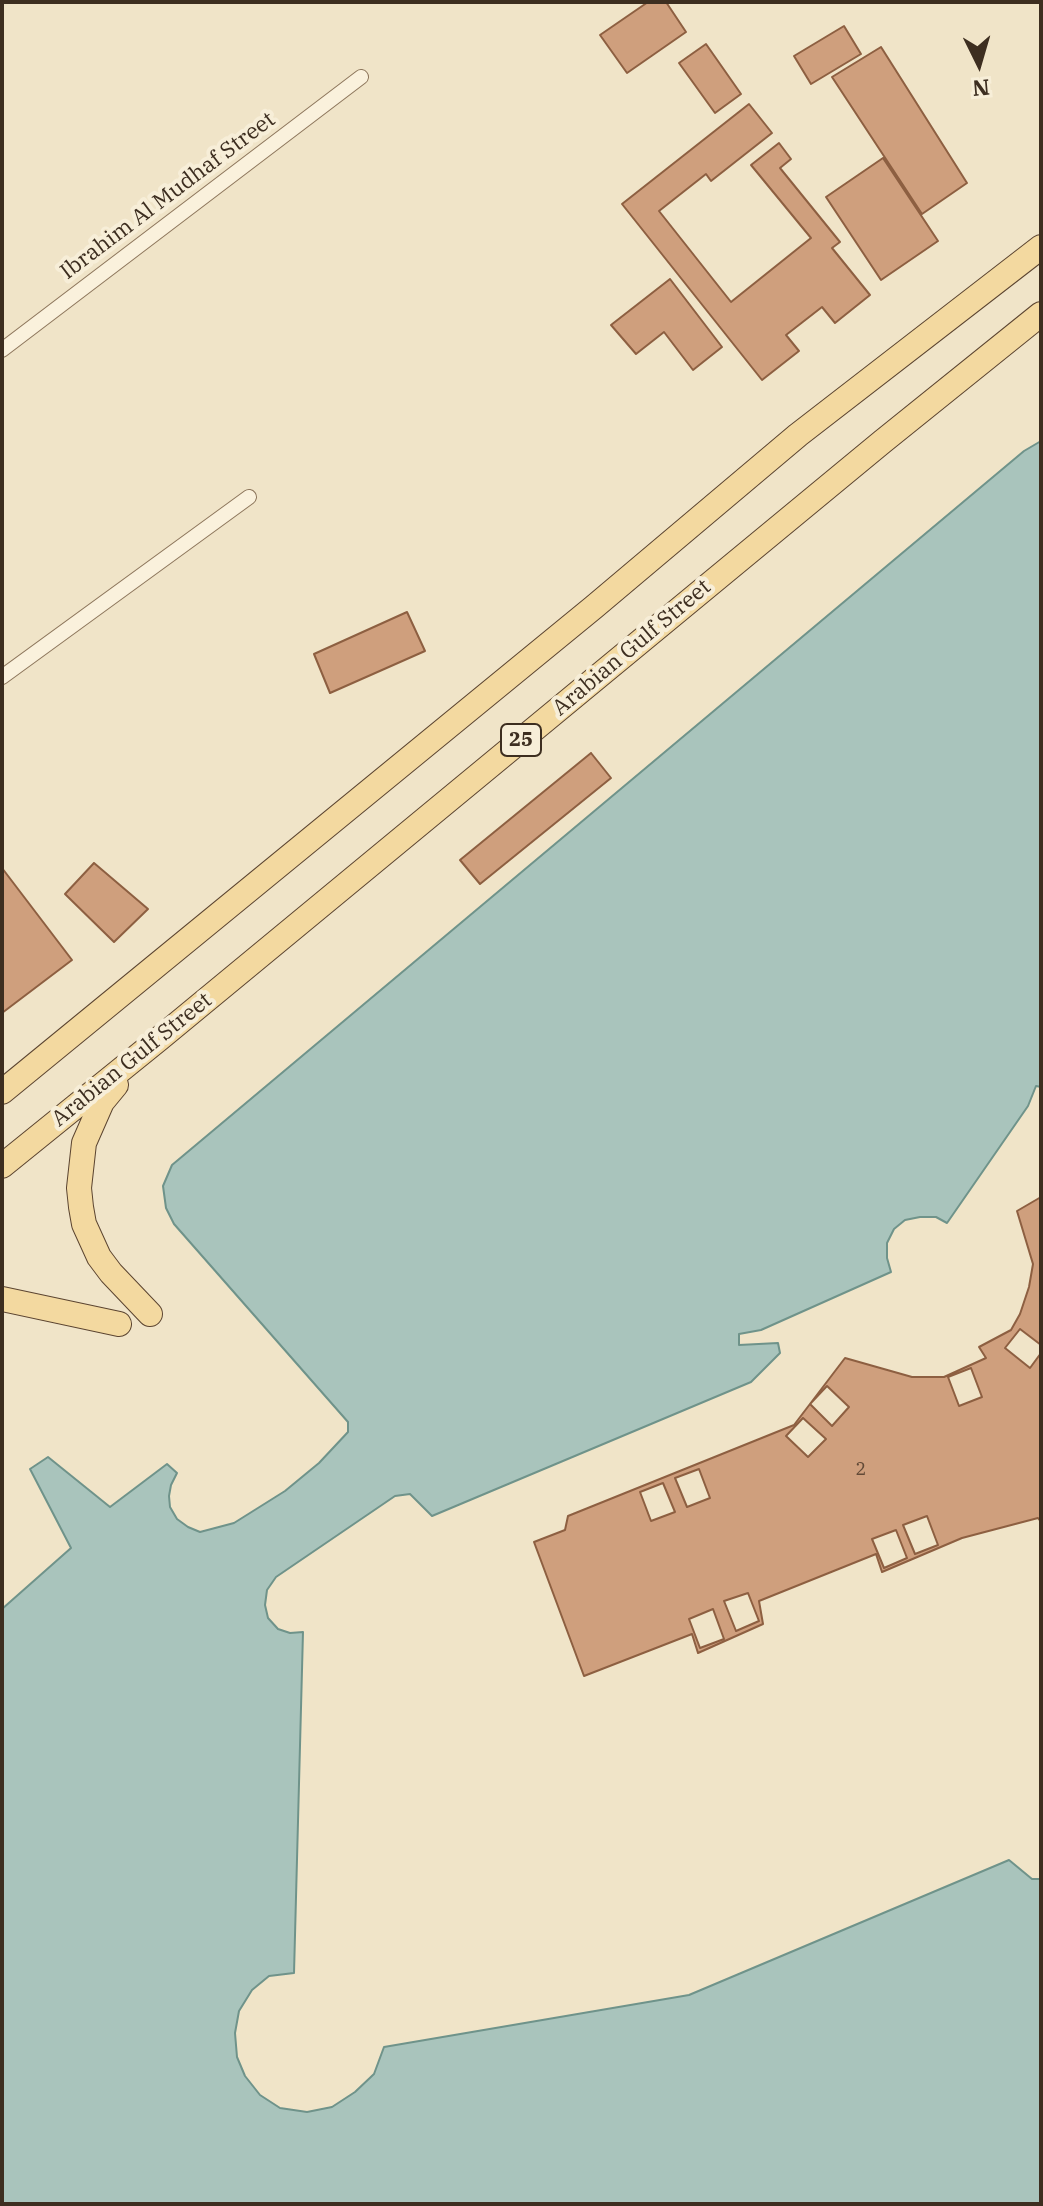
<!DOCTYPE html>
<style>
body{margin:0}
#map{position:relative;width:1043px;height:2206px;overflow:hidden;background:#f0e4c8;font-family:"IBM Plex Serif",serif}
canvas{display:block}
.frame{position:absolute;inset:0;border:4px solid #3d2e20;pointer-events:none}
.north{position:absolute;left:939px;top:24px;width:80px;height:80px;-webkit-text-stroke:6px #f7eed8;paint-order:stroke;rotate:175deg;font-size:22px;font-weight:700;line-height:32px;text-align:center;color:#3d2e20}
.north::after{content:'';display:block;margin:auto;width:28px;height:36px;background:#3d2e20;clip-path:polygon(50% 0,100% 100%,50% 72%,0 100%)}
</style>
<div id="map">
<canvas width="1043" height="2206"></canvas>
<div class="frame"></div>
<div class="north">N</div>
</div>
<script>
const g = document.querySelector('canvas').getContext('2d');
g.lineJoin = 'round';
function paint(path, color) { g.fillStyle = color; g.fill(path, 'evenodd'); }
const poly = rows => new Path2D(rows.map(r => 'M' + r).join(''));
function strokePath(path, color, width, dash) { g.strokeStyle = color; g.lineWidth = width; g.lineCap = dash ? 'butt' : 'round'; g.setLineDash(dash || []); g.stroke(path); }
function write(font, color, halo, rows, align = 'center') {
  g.font = font + ' "IBM Plex Serif",serif'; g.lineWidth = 8; g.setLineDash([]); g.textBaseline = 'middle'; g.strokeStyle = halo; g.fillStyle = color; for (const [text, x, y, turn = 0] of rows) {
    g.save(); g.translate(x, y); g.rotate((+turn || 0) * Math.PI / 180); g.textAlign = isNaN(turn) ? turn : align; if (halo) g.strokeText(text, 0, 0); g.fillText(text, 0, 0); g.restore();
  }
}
const water = poly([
 [1041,441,1041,1087,1036,1086,1028,1106,947,1223,936,1217,920,1217,905,1220,894,1229,887,1243,887,1258,891,1272,761,1330,739,1334,739,1345,778,1343,780,1353,751,1382,432,1516,410,1494,395,1496,276,1577,267,1590,265,1605,268,1618,278,1629,290,1633,303,1632,294,1973,269,1976,252,1990,239,2011,235,2033,237,2057,245,2076,260,2095,280,2108,307,2112,332,2107,355,2092,374,2074,384,2047,689,1995,1009,1860,1032,1879,1041,1879,1041,2204,2,2204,2,1609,71,1548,30,1469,48,1457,110,1507,167,1464,177,1473,171,1485,169,1496,170,1507,177,1519,188,1527,200,1532,234,1523,285,1491,319,1463,348,1432,348,1422,174,1224,166,1208,163,1186,172,1165,1024,451,1041,441]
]);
const building = poly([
 [648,2,666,2,686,32,627,73,600,35,648,2],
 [844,26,861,54,811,84,794,56,844,26],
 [706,44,741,94,715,113,679,63,706,44],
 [881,47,967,183,922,214,832,77,881,47],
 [749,104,772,133,711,181,706,174,659,211,731,302,811,238,751,165,779,143,791,159,780,168,840,242,832,248,870,295,835,323,822,307,786,335,799,351,762,380,622,204,749,104],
 [883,158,938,241,881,280,826,197,883,158],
 [670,279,722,347,693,370,664,332,636,354,611,325,670,279],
 [407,612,425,651,330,693,314,654,407,612],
 [591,753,611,778,480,884,460,860,591,753],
 [94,863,148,909,114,942,65,894,94,863],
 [2,868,72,960,2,1013,2,868],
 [1041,1197,1041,1522,1038,1518,962,1538,882,1572,876,1554,759,1601,763,1624,698,1653,692,1634,584,1676,534,1542,565,1530,568,1516,794,1425,845,1358,912,1377,944,1377,986,1358,979,1347,1011,1330,1020,1314,1029,1287,1033,1264,1017,1211,1041,1197],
 [1020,1329,1041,1345,1041,1353,1030,1368,1005,1348,1020,1329],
 [971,1368,982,1397,959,1406,948,1377,971,1368],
 [827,1386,849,1407,832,1426,810,1404,827,1386],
 [803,1418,826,1439,808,1457,786,1436,803,1418],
 [699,1469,710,1498,687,1507,675,1478,699,1469],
 [663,1483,675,1512,651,1521,640,1492,663,1483],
 [927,1516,938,1545,915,1554,903,1525,927,1516],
 [896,1530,907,1558,884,1568,872,1539,896,1530],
 [748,1593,759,1621,736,1631,724,1601,748,1593],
 [713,1609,724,1639,700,1648,689,1619,713,1609]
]);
const minor = poly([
 [2,350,361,77],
 [2,677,249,497]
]);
const primary = poly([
 [116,1085,102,1102,84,1143,79,1188,81,1207,84,1224,99,1257,111,1273,150,1314],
 [2,1092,594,607,798,435,1041,247],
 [2,1166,159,1039,882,442,1041,314],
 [2,1299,119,1324]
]);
const numberNames = [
 ["2",861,1470]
];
const shields = [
 [521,740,40]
];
const shieldNames = [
 ["25",521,740]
];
const streetNames = [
 ["Ibrahim Al Mudhaf Street",168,196,-37],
 ["Arabian Gulf Street",632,648,-40],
 ["Arabian Gulf Street",132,1060,-39]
];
paint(water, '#a9c4bc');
strokePath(water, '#6f938a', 2);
paint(building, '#cf9f7d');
strokePath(building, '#8d5f41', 2);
strokePath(minor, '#8d765c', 16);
strokePath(primary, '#5b4430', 26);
strokePath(minor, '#faf1dc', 14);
strokePath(primary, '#f3d9a0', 24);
write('18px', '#624a37', null, numberNames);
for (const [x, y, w] of shields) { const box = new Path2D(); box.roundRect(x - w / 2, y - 16, w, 32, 6); g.fillStyle = '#f7eed8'; g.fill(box); strokePath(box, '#3d2e20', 2); }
write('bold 20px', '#3d2e20', null, shieldNames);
write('22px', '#3d2e20', '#f7eed8', streetNames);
</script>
